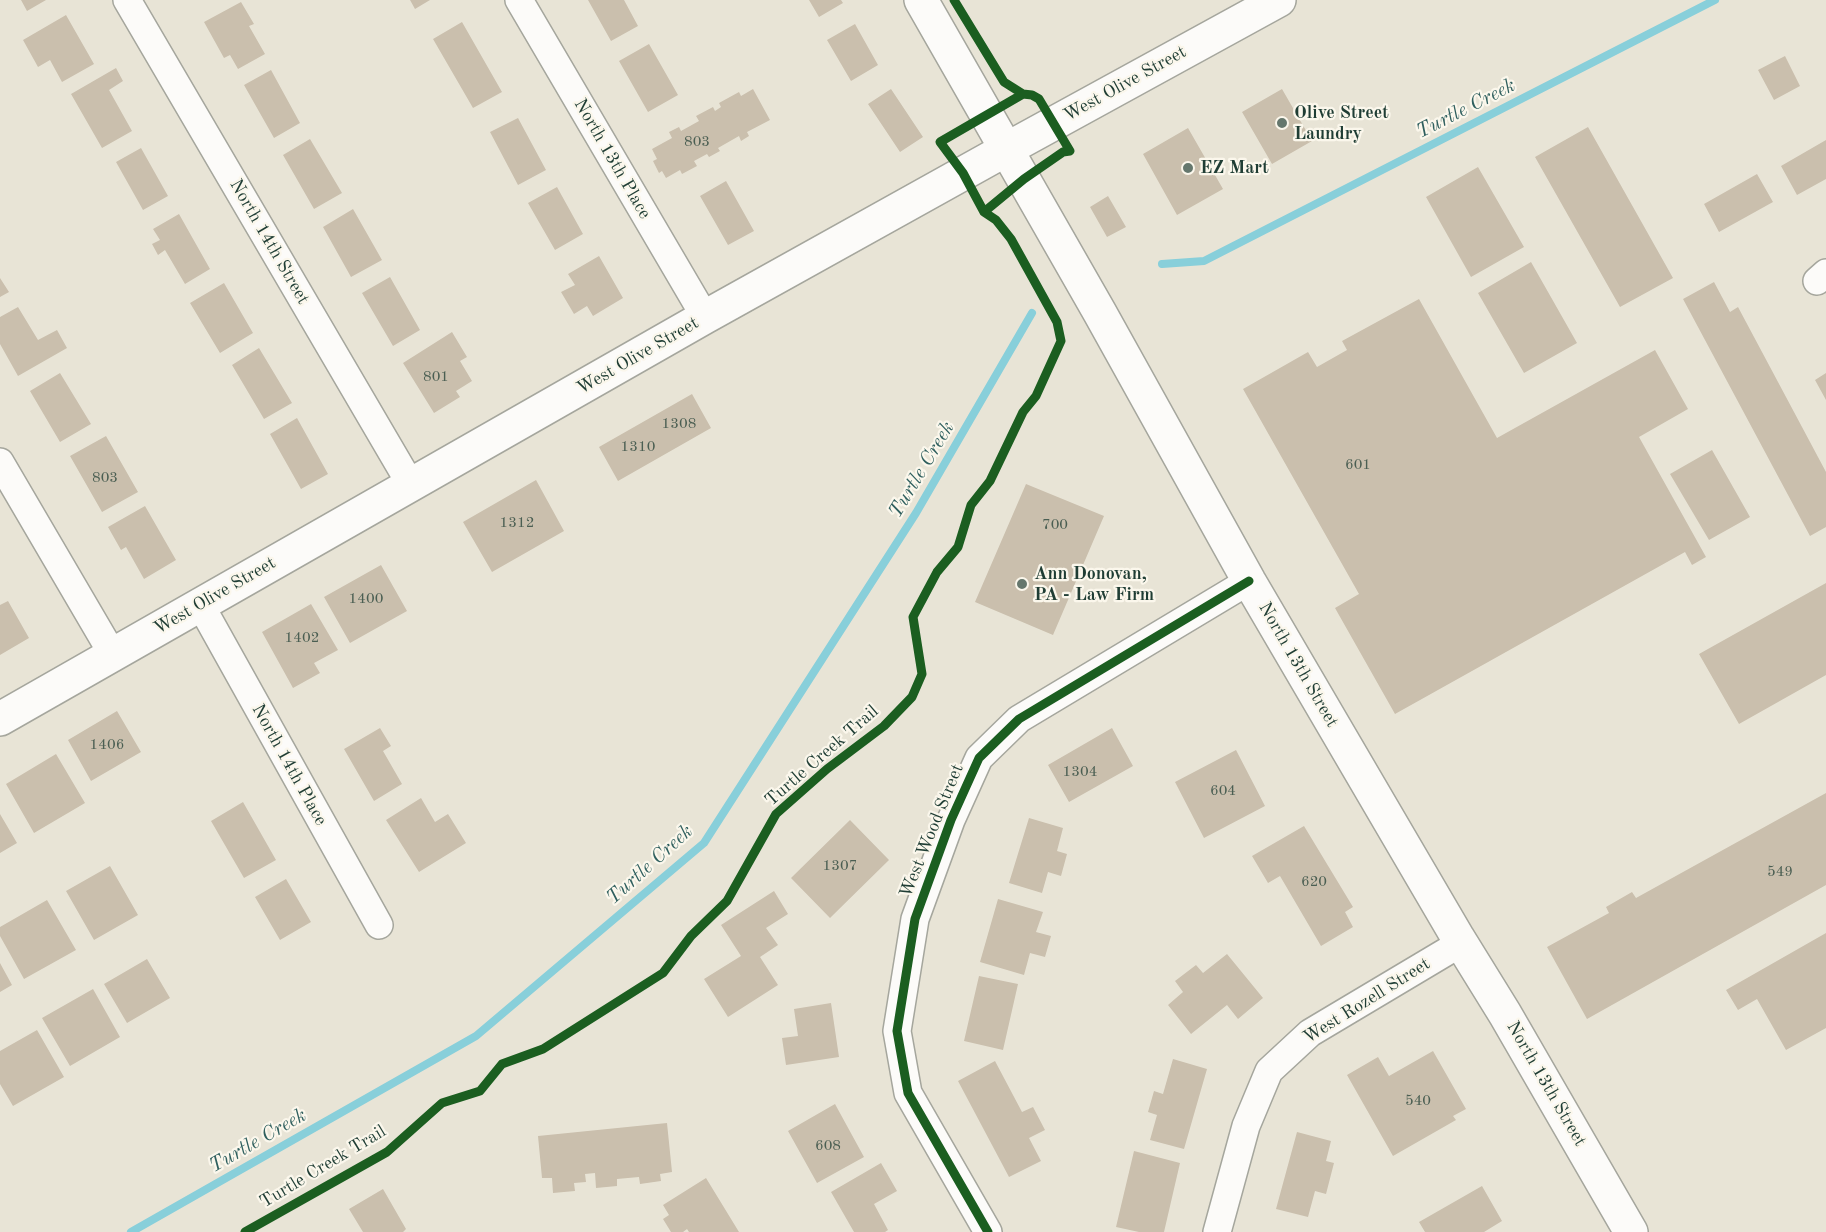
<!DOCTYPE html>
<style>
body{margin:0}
canvas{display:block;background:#e8e4d6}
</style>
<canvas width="1826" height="1232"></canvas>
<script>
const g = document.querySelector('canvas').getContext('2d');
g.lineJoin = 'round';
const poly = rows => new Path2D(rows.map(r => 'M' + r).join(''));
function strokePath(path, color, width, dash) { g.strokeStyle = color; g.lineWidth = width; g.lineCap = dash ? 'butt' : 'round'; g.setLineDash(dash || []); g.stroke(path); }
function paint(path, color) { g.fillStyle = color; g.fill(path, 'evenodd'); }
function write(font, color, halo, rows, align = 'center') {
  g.font = font + ' "Old Standard TT",serif'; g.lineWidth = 4.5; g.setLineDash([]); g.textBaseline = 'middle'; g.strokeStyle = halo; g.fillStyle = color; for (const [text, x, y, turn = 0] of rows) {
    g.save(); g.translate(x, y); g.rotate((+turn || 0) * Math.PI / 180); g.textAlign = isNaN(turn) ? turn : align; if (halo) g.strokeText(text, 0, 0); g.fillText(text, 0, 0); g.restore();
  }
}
const stream = poly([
 [1162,264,1204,261,1715,0],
 [131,1232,476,1036,704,843,916,513,1032,313]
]);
const building = poly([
 [21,0,46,0,27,11],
 [410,0,430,0,415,9],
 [588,0,624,0,638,26,611,41],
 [809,0,841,0,843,3,819,17],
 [241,2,254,24,249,26,265,54,238,69,230,55,224,58,204,22],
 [66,15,94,64,62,82,50,60,38,67,23,40],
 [462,22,502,92,473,108,433,39],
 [855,24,878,65,851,81,827,40],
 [649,44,678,95,648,112,619,61],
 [1785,56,1800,86,1774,100,1758,70],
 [116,68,123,81,109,90,132,131,102,148,71,94],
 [271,70,300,123,274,138,244,85],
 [753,89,770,120,747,132,749,136,741,141,739,136,718,148,720,151,709,157,707,154,694,161,697,166,682,174,680,170,666,178,662,171,659,173,653,161,657,159,652,149,672,138,669,132,679,127,681,131,699,121,696,116,713,107,715,111,721,107,719,103,739,92,741,96],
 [891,89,923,137,900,152,868,104],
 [1282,89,1312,141,1272,164,1242,112],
 [518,118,546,170,518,185,490,132],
 [1588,127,1673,278,1620,307,1535,157],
 [1188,128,1223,189,1177,215,1143,154],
 [310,139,342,193,314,209,283,155],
 [1826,140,1826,179,1797,195,1781,166],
 [141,148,168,196,143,210,116,162],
 [1478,167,1524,247,1471,277,1426,197],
 [1757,174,1773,202,1719,232,1704,204],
 [726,181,754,231,728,245,700,196],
 [557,187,583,234,555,250,528,203],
 [1108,196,1126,227,1107,237,1090,207],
 [353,209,382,260,351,277,323,227],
 [179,214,210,269,185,284,165,250,158,255,152,244,160,240,153,229],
 [599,256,623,298,593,316,587,306,574,314,561,292,575,285,568,274],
 [1531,262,1577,343,1524,373,1478,293],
 [390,277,420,330,393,346,362,293],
 [0,278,9,292,0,297],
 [1714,282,1730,312,1738,307,1826,472,1826,527,1810,536,1683,299],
 [224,283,253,333,220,353,190,303],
 [1419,299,1497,438,1655,350,1688,409,1639,437,1706,557,1692,565,1685,552,1395,714,1335,608,1359,594,1243,389,1308,352,1317,367,1347,350,1342,341],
 [18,307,38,340,57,330,67,348,18,376,0,344,0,317],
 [452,332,467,357,460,361,472,381,456,391,460,397,434,413,403,363],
 [259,348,292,403,264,419,232,365],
 [60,373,91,424,60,442,30,391],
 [1826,373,1826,400,1815,380],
 [692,394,711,428,618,481,599,447],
 [297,418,328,474,301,489,270,434],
 [106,436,138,492,102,512,70,456],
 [1712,450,1750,517,1709,540,1670,474],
 [536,480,564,531,492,572,463,522],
 [1026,484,1104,516,1053,635,975,602],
 [145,506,176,560,144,579,126,547,121,550,108,527],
 [381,565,407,611,350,643,324,597],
 [1826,583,1826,675,1739,724,1699,654],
 [8,601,29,638,0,655,0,605],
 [311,604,338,650,314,663,320,673,293,688,262,632],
 [117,711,141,752,91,781,68,740],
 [380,728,391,746,383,751,402,784,374,801,344,749],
 [1112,728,1133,766,1069,802,1048,765],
 [1236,750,1265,806,1204,838,1175,782],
 [56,754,85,803,34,833,6,784],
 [1826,793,1826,885,1587,1019,1547,947,1609,913,1606,907,1632,892,1636,898],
 [421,798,435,822,448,814,466,843,419,872,386,820],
 [243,802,276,860,244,878,211,821],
 [0,814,17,843,0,853],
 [1029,818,1063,828,1057,851,1067,854,1061,876,1048,872,1042,893,1009,883],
 [850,820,889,860,830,918,791,878],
 [1304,826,1353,907,1345,912,1353,927,1321,946,1280,876,1268,883,1252,856],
 [110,866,138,915,94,940,66,891],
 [286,879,311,922,280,940,255,897],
 [774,891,788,914,766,928,778,945,760,957,778,985,728,1017,704,979,741,956,721,925],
 [998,899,1043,912,1036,932,1051,936,1045,957,1030,953,1024,975,980,962],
 [47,900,76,950,24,979,0,936,0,927],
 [1826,933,1826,1028,1786,1050,1757,999,1738,1010,1726,990],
 [1227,954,1263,998,1238,1019,1227,1005,1191,1034,1168,1005,1183,992,1175,981,1196,965,1203,973],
 [147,959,170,998,127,1023,104,984],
 [0,963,12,985,0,992],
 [979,976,1018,984,1003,1050,964,1041],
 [93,989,120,1037,70,1066,42,1018],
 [831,1003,839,1057,786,1065,782,1038,798,1036,794,1009],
 [37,1030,64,1077,13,1106,0,1084,0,1051],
 [1433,1051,1466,1109,1453,1116,1456,1120,1393,1156,1347,1075,1378,1057,1389,1076],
 [1173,1059,1207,1069,1184,1149,1150,1140,1157,1115,1148,1112,1154,1091,1163,1094],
 [995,1061,1022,1112,1033,1107,1045,1130,1029,1138,1041,1161,1009,1177,958,1081],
 [835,1104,864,1157,817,1183,788,1131],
 [667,1123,672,1172,660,1174,661,1181,640,1184,639,1177,617,1179,617,1186,596,1188,595,1173,585,1174,586,1182,574,1183,575,1191,553,1193,552,1178,542,1178,538,1136],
 [1297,1132,1331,1141,1326,1161,1334,1163,1326,1194,1315,1191,1308,1217,1276,1209],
 [1134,1151,1180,1163,1164,1232,1139,1232,1116,1227],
 [881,1163,897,1191,874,1204,888,1230,885,1232,854,1232,831,1192],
 [706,1178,739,1232,689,1232,687,1229,683,1232,671,1232,663,1219,669,1215,663,1205],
 [1482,1186,1502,1221,1484,1232,1425,1232,1419,1222],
 [383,1189,406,1229,403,1232,363,1232,349,1209]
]);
const street = poly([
 [127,0,411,485],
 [519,0,705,317],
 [1817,281,1826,273],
 [0,462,113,655],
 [200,604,379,925],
 [988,1232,908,1093,897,1031,915,919,951,820,979,758,1019,719,1249,581],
 [1217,1232,1246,1126,1269,1071,1310,1033,1461,943]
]);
const secondary = poly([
 [921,0,1100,313,1249,581,1458,938,1505,1014,1631,1232],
 [0,719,705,317,1007,149,1279,0]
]);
const cycleway = poly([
 [954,0,1004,82,1023,94,1032,95,1039,99,1070,151,1063,152,1024,179,984,212],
 [984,212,963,173,940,142,1023,94],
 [245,1232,387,1152,442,1103,480,1091,502,1064,543,1049,663,973,691,936,727,901,776,814,827,769,884,726,912,697,922,674,913,617,937,572,958,547,971,505,990,481,1023,412,1036,396,1061,341,1057,322,1011,239,996,220,984,212],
 [988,1232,908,1093,897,1031,915,919,951,820,979,758,1019,719,1249,581]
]);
const markers = [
 [1282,123,6,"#65776d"],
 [1188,168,6,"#65776d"],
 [1022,584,6,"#65776d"]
];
const numberNames = [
 ["803",697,142],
 ["801",436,377],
 ["1308",679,424],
 ["1310",638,447],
 ["601",1358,465],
 ["803",105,478],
 ["1312",517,523],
 ["700",1055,525],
 ["1400",366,599],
 ["1402",302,638],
 ["1406",107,745],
 ["1304",1080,772],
 ["604",1223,791],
 ["1307",840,866],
 ["549",1780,872],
 ["620",1314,882],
 ["540",1418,1101],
 ["608",828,1146]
];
const streetNames = [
 ["West Olive Street",1125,84,-29],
 ["North 13th Place",612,159,60],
 ["North 14th Street",269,242,60],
 ["West Olive Street",638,356,-30],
 ["West Olive Street",215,596,-30],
 ["North 13th Street",1298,665,60],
 ["Turtle Creek Trail",822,756,-41],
 ["North 14th Place",289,765,61],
 ["West Wood Street",932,831,-68],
 ["West Rozell Street",1367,1001,-32],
 ["North 13th Street",1546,1084,60],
 ["Turtle Creek Trail",323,1167,-31]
];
const poiNames = [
 ["Olive Street",1294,113],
 ["Laundry",1294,134],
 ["EZ Mart",1200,168],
 ["Ann Donovan,",1034,574],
 ["PA - Law Firm",1034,595]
];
const waterNames = [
 ["Turtle Creek",1466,109,-27],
 ["Turtle Creek",922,470,-59],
 ["Turtle Creek",650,865,-42],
 ["Turtle Creek",258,1141,-30]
];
strokePath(stream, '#88cfda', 8);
paint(building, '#cabfad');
strokePath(street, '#a5a69d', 30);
strokePath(secondary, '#a5a69d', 36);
strokePath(street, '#fcfbf9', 27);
strokePath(secondary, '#fcfbf9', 33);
strokePath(cycleway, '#1b5e20', 9);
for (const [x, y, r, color] of markers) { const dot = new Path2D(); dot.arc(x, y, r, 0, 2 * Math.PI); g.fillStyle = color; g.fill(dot); strokePath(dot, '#fbf7ec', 2); }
write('15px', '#4a5e52', null, numberNames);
write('18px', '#1f3d34', '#fbf7ec', streetNames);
write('bold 18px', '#1f3d34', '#fbf7ec', poiNames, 'left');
write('italic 20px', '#2f5f5e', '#fbf7ec', waterNames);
</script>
